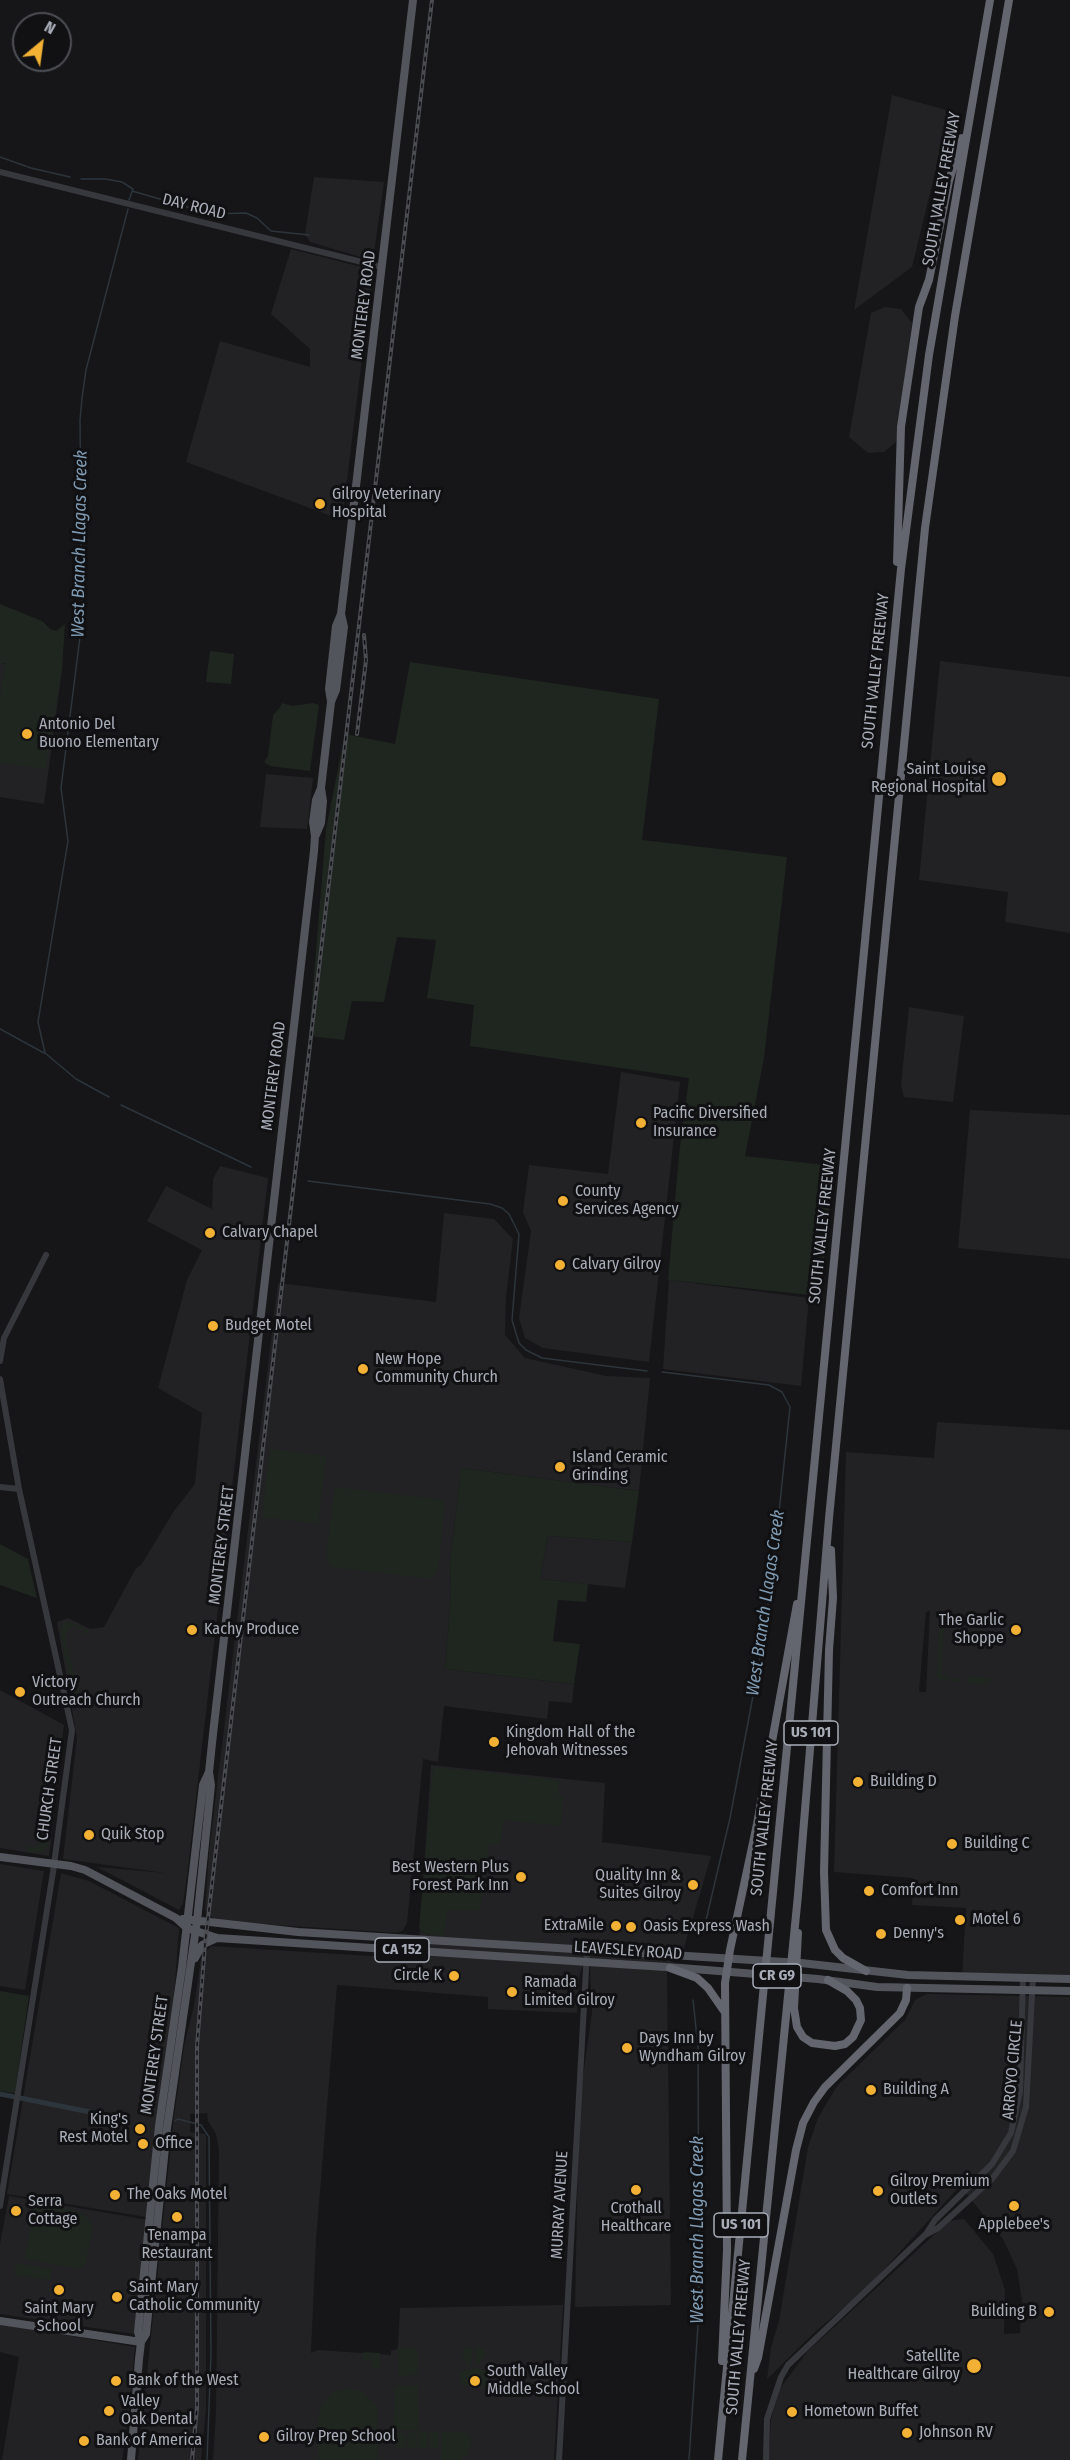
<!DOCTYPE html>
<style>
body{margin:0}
#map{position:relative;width:1070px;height:2460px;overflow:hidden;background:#161618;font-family:"Fira Sans Condensed",sans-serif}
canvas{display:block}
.north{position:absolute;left:12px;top:12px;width:60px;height:60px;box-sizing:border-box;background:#111113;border:2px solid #4d4f55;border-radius:50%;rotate:29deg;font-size:16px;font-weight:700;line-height:24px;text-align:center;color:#a8adb8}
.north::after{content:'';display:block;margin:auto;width:21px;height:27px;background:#f2b134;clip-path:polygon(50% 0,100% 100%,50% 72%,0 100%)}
</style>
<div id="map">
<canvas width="1070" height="2460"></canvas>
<div class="north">N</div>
</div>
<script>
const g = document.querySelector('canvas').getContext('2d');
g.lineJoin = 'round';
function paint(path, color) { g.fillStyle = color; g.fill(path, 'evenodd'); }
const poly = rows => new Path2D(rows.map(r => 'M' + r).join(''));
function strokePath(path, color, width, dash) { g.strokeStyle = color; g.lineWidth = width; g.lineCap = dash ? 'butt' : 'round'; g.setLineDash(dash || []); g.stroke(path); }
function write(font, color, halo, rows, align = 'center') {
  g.font = font + ' "Fira Sans Condensed",sans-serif'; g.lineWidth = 6; g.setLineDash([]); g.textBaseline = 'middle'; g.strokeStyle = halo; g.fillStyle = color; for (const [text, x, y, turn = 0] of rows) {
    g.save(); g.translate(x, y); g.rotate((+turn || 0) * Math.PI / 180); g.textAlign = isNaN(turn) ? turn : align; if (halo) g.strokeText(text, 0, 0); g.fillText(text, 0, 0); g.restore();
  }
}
const built = poly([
 [892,95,950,111,912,267,854,310],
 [314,177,384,182,374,253,364,258,310,242,305,234],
 [291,249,373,270,342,520,186,462,220,341,310,367,310,349,271,314],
 [885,307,901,309,912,323,896,442,884,452,868,453,849,437,871,313],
 [940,661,1070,677,1070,933,1005,922,1008,892,919,880],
 [0,663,62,670,44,804,0,797],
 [266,774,313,778,307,829,260,827],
 [909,1007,964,1016,953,1102,904,1097,901,1085],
 [621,1072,680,1082,649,1362,543,1348,525,1338,519,1318,531,1231,523,1212,529,1165,608,1174],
 [970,1110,1070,1115,1070,1259,958,1248],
 [220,1166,268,1178,187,1876,183,1904,179,1910,97,1867,166,1873,63,1859,77,1738,57,1622,68,1618,90,1629,104,1627,136,1568,141,1565,174,1511,195,1484,202,1413,158,1388,187,1280,202,1250,147,1221,166,1186,212,1209,213,1179],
 [444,1213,494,1219,513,1239,506,1297,505,1335,525,1358,606,1376,650,1378,639,1491,461,1468,450,1563,451,1594,445,1669,574,1684,572,1703,549,1701,547,1719,444,1706,438,1762,423,1759,407,1923,403,1930,398,1933,216,1921,205,1910,209,1852,278,1283,436,1302],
 [669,1280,809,1298,801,1386,663,1369],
 [937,1422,1070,1430,1070,1976,962,1977,966,1908,912,1905,913,1878,834,1872,846,1452,934,1458],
 [930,1611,926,1692,919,1692,926,1612],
 [548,1536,632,1542,625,1588,540,1579],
 [0,1690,64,1725,49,1856,0,1848],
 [431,1765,605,1783,602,1842,711,1856,684,1948,667,1971,671,2305,575,2307,579,2106,592,2012,589,1947,579,1977,577,2013,488,2009,488,1997,337,1985,316,2240,311,2353,318,2350,391,2355,391,2351,397,2349,398,2345,400,2308,563,2305,554,2460,213,2460,216,2413,219,2150,216,2134,208,2121,207,2113,190,2114,190,2132,206,2134,206,2408,201,2460,138,2460,173,2124,184,2046,194,2006,201,1958,211,1946,418,1959],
 [0,1864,44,1871,25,1990,0,1986],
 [61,1873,89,1881,179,1928,173,2012,146,2217,7,2194],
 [926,1994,1070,1997,1070,2460,768,2460,771,2420,779,2390,807,2352,949,2221,964,2219,993,2254,1005,2290,1004,2334,1020,2333,1022,2301,1017,2269,1003,2239,960,2186,866,2289,816,2331,767,2379,771,2348,779,2321,808,2147,818,2118,837,2086,905,2020,915,2000],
 [9,2196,148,2220,134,2334,0,2314,0,2244],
 [0,2324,135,2347,129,2413,122,2460,2,2460,19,2357,0,2352]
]);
const green = poly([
 [0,604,42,621,50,629,56,631,65,624,62,670,45,769,0,763,0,699,5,663,0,663],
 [210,651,234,654,231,684,206,682],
 [410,662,659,699,642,840,787,857,764,1058,745,1156,834,1166,820,1296,668,1280,679,1155,689,1078,470,1046,474,1005,427,998,436,940,397,937,384,1002,352,1001,344,1040,309,1036,326,829,345,734,395,744],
 [282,703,292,706,313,703,319,705,310,771,270,766,264,762,268,756,273,715,279,709],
 [270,1449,326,1456,318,1524,262,1517],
 [461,1468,639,1491,632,1542,548,1536,540,1579,588,1584,586,1602,558,1600,553,1641,580,1644,574,1684,445,1669,451,1594,450,1563],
 [335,1487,445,1500,439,1563,437,1571,432,1579,331,1567,326,1555],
 [0,1544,28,1559,37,1598,0,1585],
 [940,1616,945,1616,941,1674,947,1674,946,1678,960,1679,959,1682,937,1679],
 [65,1621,90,1630,88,1634,85,1634,84,1630,72,1626,66,1634,66,1642,78,1689,76,1699,74,1701,60,1630],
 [967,1676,992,1678,991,1681,983,1684,969,1683],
 [433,1767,559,1780,558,1794,563,1797,561,1826,504,1820,500,1845,489,1845,480,1910,447,1910,444,1936,426,1934,419,1928],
 [48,1812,53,1813,47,1848,40,1853,26,1852,27,1846,37,1848,39,1843,43,1844],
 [0,1991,29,1996,15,2093,0,2091],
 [35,2203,73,2210,84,2215,93,2226,85,2264,80,2269,25,2259],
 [16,2263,52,2269,50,2280,14,2275],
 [469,2346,473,2349,471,2365,467,2364,462,2354,464,2348],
 [479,2346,484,2348,486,2354,479,2365,476,2363,475,2349],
 [398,2348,414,2348,418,2351,418,2370,415,2375,399,2376],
 [363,2352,380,2353,381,2367,372,2368,372,2361,363,2361],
 [474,2368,489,2371,491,2376,485,2388,474,2385,463,2387,458,2372],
 [418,2385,419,2430,394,2430,395,2386],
 [351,2388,363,2392,374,2404,377,2404,378,2460,318,2460,318,2418,321,2405,334,2391],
 [417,2432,417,2448,407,2448,407,2433],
 [428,2432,428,2448,418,2448,418,2433],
 [430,2432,439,2432,439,2448,430,2448],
 [441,2432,467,2432,468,2435,472,2436,469,2440,472,2443,471,2447,467,2449,469,2453,466,2456,462,2456,462,2460,441,2460],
 [396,2433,405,2433,405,2448,396,2448]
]);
const stream = poly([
 [0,157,31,168,70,177],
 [81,179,105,179,122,182,133,189,129,200],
 [132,191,212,214,246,213,257,218,271,231,309,235],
 [0,1029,44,1053],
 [109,1097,76,1079,45,1053,38,1022,68,841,61,788,82,621,80,420,82,398,86,370,128,209],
 [121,1105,251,1167],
 [308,1181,490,1204,502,1208,509,1214,519,1234,512,1320,519,1343,526,1350,542,1358,647,1371],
 [662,1372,769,1385,782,1392,790,1407,772,1579,759,1664,730,1818,703,1933],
 [175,2121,178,2119,201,2125,209,2137,211,2354,207,2460],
 [689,2460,699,2310,698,2047,693,2000]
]);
const canal = poly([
 [0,2094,110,2116]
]);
const minor = poly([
 [0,172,382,267],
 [0,1361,4,1338,46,1255],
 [0,1379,19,1489,72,1730,53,1872,0,2206],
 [0,1487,19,1489],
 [927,2234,938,2228,992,2179,1013,2151,1026,2107,1033,1977],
 [559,2460,587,1951],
 [766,2460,767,2419,781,2377,788,2365,926,2234,935,2220,992,2164,1011,2133,1020,2091,1023,1977]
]);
const major = poly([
 [331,701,329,689,336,626,341,614,413,0],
 [316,835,321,823,323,801,321,788],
 [0,1857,71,1866,85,1870,176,1918,187,1928,217,1938,681,1968,818,1979,877,1987,1070,1991],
 [183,1919,298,1932,801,1963,908,1975,1070,1979],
 [195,1958,202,1945,217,1938],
 [0,2321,141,2342],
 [141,2342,138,2332,159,2126,182,1967,203,1785,209,1772,213,1734,314,851,315,836,313,822,316,800,321,788,331,702,336,690,344,627,341,614],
 [131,2460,139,2359,141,2342,146,2334,167,2128,197,1921,211,1785,209,1772]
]);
const highway = poly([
 [897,562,901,427,919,307,929,280,949,181,962,138],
 [831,1550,833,1598,829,1650,824,1872,826,1930,835,1950,843,1958,866,1971],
 [798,1933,794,2008,797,2027,803,2037,812,2043,835,2046,845,2044,853,2037,861,2020,860,2008,856,2000,847,1991,828,1980],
 [670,1968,697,1978,708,1988,724,2011],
 [722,2361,727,2250,725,1983,730,1950,757,1824,797,1604],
 [754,2369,758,2358,796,2150,803,2123,814,2102,825,2087,900,2013,906,2000,907,1988],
 [718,2460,901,569,929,355,990,0],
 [742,2460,798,1895,829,1518,925,528,955,316,1009,0]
]);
const rail = poly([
 [357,734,366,660,364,635],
 [192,2460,197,2408,197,2046,205,1944,432,0]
]);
const markers = [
 [320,504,6,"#f2b134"],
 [27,734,6,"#f2b134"],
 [999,779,8,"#f2b134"],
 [641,1123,6,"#f2b134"],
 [563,1201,6,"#f2b134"],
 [210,1233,6,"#f2b134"],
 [560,1265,6,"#f2b134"],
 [213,1326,6,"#f2b134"],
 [363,1369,6,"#f2b134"],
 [560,1467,6,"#f2b134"],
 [192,1630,6,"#f2b134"],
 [1016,1630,6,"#f2b134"],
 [20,1692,6,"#f2b134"],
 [494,1742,6,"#f2b134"],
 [858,1782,6,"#f2b134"],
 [89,1835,6,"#f2b134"],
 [952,1844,6,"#f2b134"],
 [521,1877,6,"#f2b134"],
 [693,1885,6,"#f2b134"],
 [869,1891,6,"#f2b134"],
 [960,1920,6,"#f2b134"],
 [616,1926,6,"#f2b134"],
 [631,1927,6,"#f2b134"],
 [881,1934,6,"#f2b134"],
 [454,1976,6,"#f2b134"],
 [512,1992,6,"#f2b134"],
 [627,2048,6,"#f2b134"],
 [871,2090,6,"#f2b134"],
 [140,2129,6,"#f2b134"],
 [143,2144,6,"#f2b134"],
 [636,2190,6,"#f2b134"],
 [878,2191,6,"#f2b134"],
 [115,2195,6,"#f2b134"],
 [1014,2206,6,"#f2b134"],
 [16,2211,6,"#f2b134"],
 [177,2217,6,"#f2b134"],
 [59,2290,6,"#f2b134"],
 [117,2297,6,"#f2b134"],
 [1049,2312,6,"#f2b134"],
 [974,2366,8,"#f2b134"],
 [116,2381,6,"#f2b134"],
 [475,2381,6,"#f2b134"],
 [109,2411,6,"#f2b134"],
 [792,2412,6,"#f2b134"],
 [907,2433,6,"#f2b134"],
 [264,2437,6,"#f2b134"],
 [84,2441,6,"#f2b134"]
];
const shields = [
 [811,1733,54],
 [402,1950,54],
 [777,1976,48],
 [741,2225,54]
];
const shieldNames = [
 ["US 101",811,1733],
 ["CA 152",402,1950],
 ["CR G9",777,1976],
 ["US 101",741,2225]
];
const streetNames = [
 ["SOUTH VALLEY FREEWAY",942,189,-80],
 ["DAY ROAD",194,207,14],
 ["MONTEREY ROAD",364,305,-83],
 ["SOUTH VALLEY FREEWAY",876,671,-84],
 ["MONTEREY ROAD",274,1076,-83],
 ["SOUTH VALLEY FREEWAY",823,1226,-84],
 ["MONTEREY STREET",222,1545,-83],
 ["CHURCH STREET",50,1789,-82],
 ["SOUTH VALLEY FREEWAY",765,1818,-84],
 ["LEAVESLEY ROAD",628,1951,4],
 ["MONTEREY STREET",155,2055,-82],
 ["ARROYO CIRCLE",1013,2070,-85],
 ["MURRAY AVENUE",560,2205,-87],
 ["SOUTH VALLEY FREEWAY",739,2337,-85]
];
const poiNames = [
 ["Gilroy Veterinary",332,495],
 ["Hospital",332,513],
 ["Antonio Del",39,725],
 ["Buono Elementary",39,743],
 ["Saint Louise",986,770,"right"],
 ["Regional Hospital",986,788,"right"],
 ["Pacific Diversified",653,1114],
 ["Insurance",653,1132],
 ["County",575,1192],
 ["Services Agency",575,1210],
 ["Calvary Chapel",222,1233],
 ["Calvary Gilroy",572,1265],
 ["Budget Motel",225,1326],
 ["New Hope",375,1360],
 ["Community Church",375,1378],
 ["Island Ceramic",572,1458],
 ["Grinding",572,1476],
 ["The Garlic",1004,1621,"right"],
 ["Shoppe",1004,1639,"right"],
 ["Kachy Produce",204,1630],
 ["Victory",32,1683],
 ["Outreach Church",32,1701],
 ["Kingdom Hall of the",506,1733],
 ["Jehovah Witnesses",506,1751],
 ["Building D",870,1782],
 ["Quik Stop",101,1835],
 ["Building C",964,1844],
 ["Best Western Plus",509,1868,"right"],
 ["Forest Park Inn",509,1886,"right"],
 ["Quality Inn &",681,1876,"right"],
 ["Suites Gilroy",681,1894,"right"],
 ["Comfort Inn",881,1891],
 ["Motel 6",972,1920],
 ["ExtraMile",604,1926,"right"],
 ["Oasis Express Wash",643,1927],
 ["Denny's",893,1934],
 ["Circle K",442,1976,"right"],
 ["Ramada",524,1983],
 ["Limited Gilroy",524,2001],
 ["Days Inn by",639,2039],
 ["Wyndham Gilroy",639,2057],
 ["Building A",883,2090],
 ["King's",128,2120,"right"],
 ["Rest Motel",128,2138,"right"],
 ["Office",155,2144],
 ["Gilroy Premium",890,2182],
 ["Outlets",890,2200],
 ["The Oaks Motel",127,2195],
 ["Serra",28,2202],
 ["Cottage",28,2220],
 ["Crothall",636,2209,"center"],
 ["Healthcare",636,2227,"center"],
 ["Applebee's",1014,2225,"center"],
 ["Tenampa",177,2236,"center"],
 ["Restaurant",177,2254,"center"],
 ["Saint Mary",129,2288],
 ["Catholic Community",129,2306],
 ["Saint Mary",59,2309,"center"],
 ["School",59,2327,"center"],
 ["Building B",1037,2312,"right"],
 ["Satellite",960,2357,"right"],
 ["Healthcare Gilroy",960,2375,"right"],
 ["South Valley",487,2372],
 ["Middle School",487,2390],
 ["Bank of the West",128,2381],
 ["Valley",121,2402],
 ["Oak Dental",121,2420],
 ["Hometown Buffet",804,2412],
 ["Johnson RV",919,2433],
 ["Gilroy Prep School",276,2437],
 ["Bank of America",96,2441]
];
const waterNames = [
 ["West Branch Llagas Creek",80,544,-89],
 ["West Branch Llagas Creek",766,1603,-82],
 ["West Branch Llagas Creek",698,2230,-90]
];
paint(built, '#222225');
paint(green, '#1e261f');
strokePath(stream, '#2c353c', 1.5);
strokePath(canal, '#2c353c', 5);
strokePath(minor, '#37383d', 6);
strokePath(major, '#53555c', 8);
strokePath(highway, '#63666e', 8);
strokePath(rail, '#4a4c52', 4);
strokePath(rail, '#111113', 1.5, [4.5]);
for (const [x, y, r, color] of markers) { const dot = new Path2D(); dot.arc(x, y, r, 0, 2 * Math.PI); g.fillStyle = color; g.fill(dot); strokePath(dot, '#111113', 2); }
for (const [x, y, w] of shields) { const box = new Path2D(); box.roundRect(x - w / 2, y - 12, w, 24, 4.5); g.fillStyle = '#111113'; g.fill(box); strokePath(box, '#a8adb8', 1.5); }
write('bold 15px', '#a8adb8', null, shieldNames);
write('16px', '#a8adb8', '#111113', streetNames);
write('16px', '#a8adb8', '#111113', poiNames, 'left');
write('italic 18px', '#7f9bb3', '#111113', waterNames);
</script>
